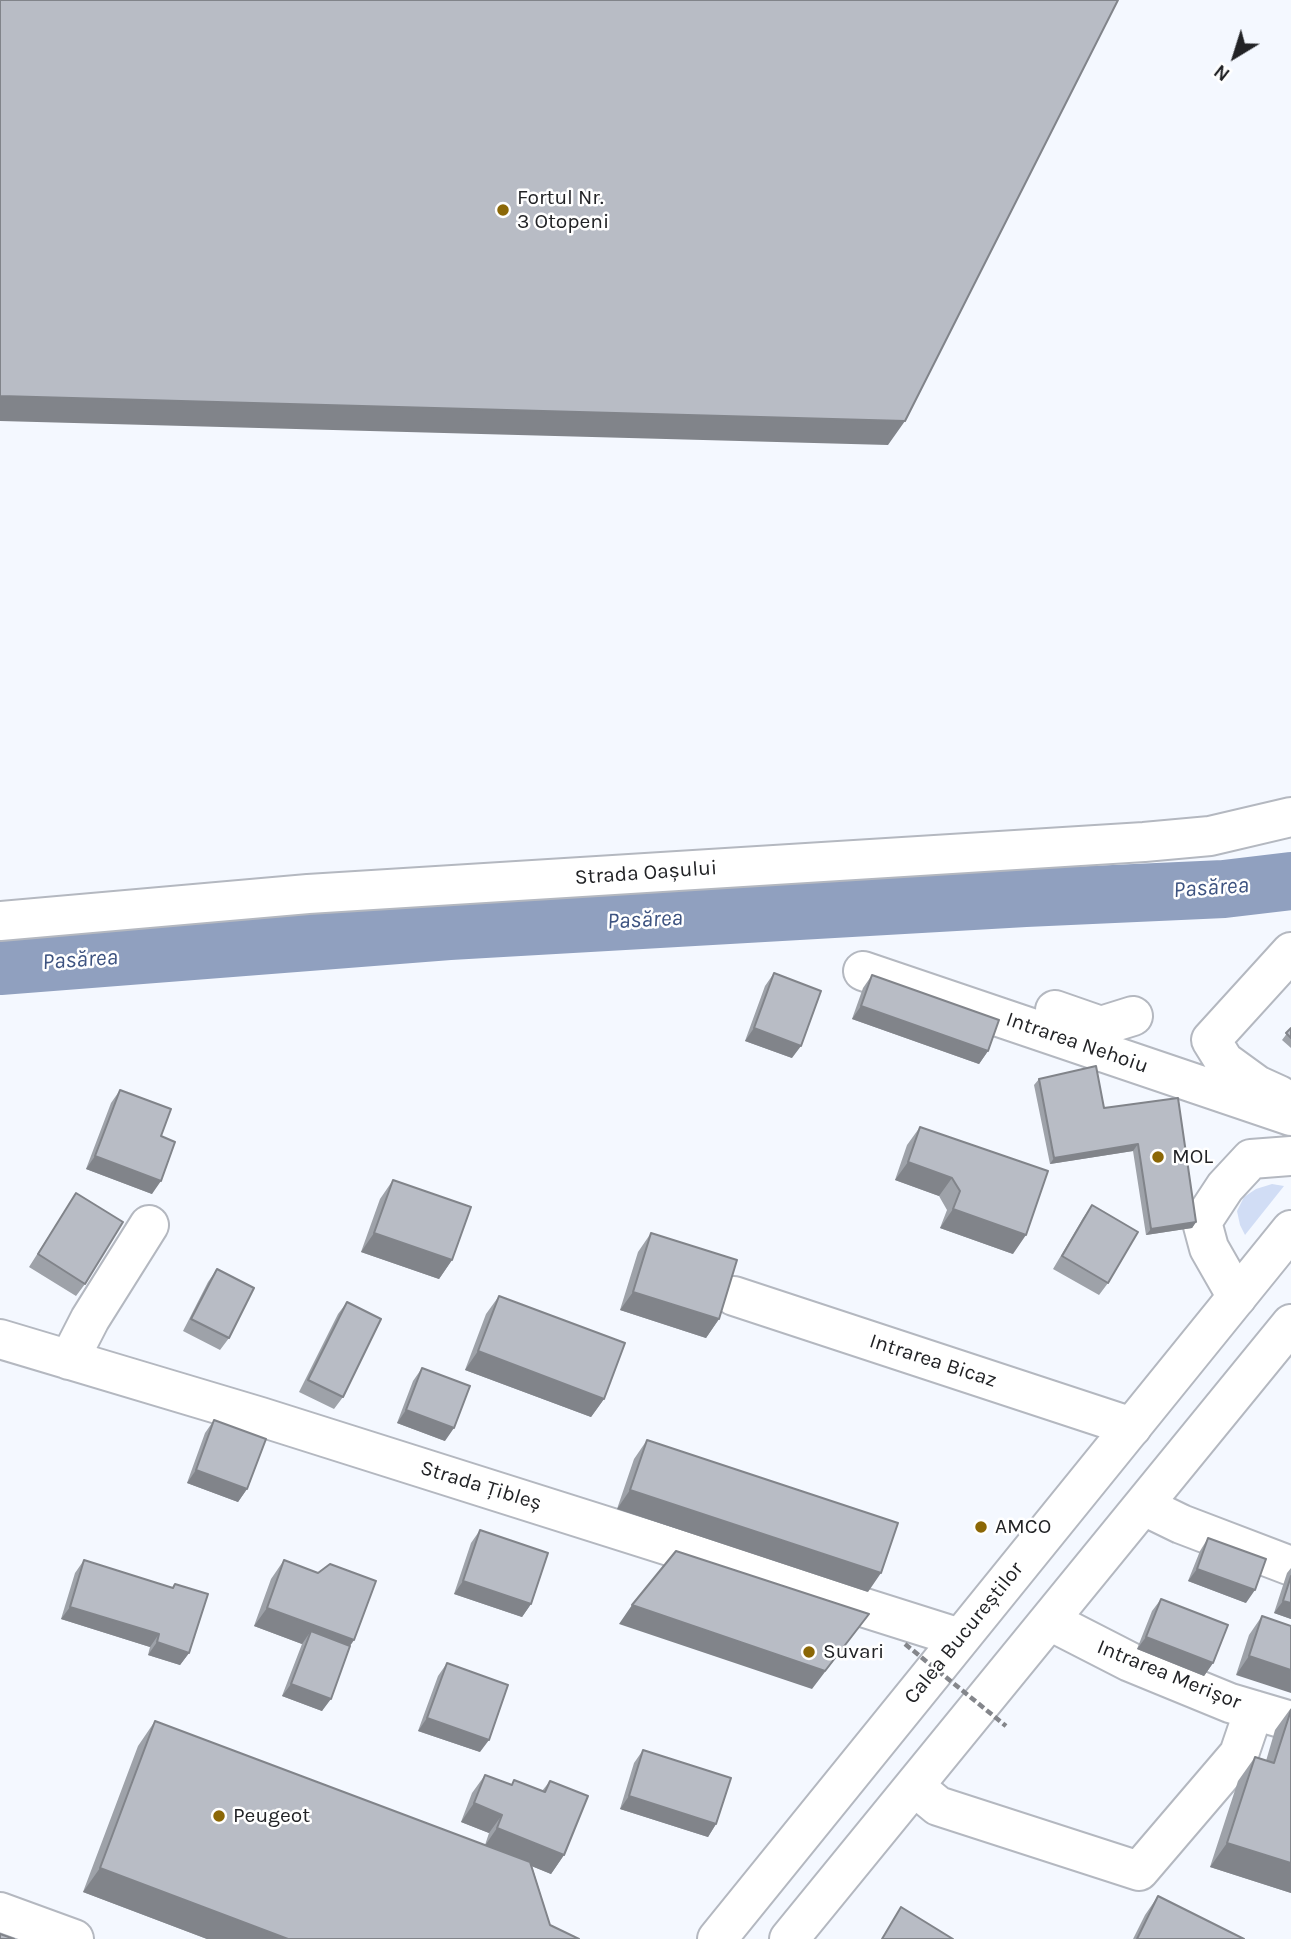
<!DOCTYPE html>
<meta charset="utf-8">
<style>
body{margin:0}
#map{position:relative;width:1291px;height:1939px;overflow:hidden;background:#f4f8ff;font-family:Karla,sans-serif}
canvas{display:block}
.north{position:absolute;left:1200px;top:21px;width:70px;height:70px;-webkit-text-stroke:5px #fff;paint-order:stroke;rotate:218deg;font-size:19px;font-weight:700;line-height:28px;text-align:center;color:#222326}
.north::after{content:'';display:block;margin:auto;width:24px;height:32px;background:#222326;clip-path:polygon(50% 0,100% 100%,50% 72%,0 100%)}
</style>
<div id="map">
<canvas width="1291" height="1939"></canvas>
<div class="north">N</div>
</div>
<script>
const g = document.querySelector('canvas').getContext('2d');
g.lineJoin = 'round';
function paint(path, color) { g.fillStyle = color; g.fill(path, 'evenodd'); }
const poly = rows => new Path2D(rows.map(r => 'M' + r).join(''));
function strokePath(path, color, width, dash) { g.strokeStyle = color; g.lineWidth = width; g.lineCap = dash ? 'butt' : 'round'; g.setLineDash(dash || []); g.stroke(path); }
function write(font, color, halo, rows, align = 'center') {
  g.font = font + ' Karla,sans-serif'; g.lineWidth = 5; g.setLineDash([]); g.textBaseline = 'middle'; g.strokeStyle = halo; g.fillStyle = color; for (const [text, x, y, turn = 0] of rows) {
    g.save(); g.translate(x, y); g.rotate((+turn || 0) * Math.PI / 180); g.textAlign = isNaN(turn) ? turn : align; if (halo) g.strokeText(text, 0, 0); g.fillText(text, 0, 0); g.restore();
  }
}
const green = poly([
 [1272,1184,1284,1186,1245,1235,1240,1225,1237,1211,1244,1197,1256,1189]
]);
const river = poly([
 [0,966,449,931,1025,898,1224,889,1291,881]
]);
const minor = poly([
 [0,921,308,894,1144,842,1210,836,1291,817],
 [863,971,1291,1116],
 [1055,1010,1101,1026,1133,1016],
 [1279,1095,1257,1085,1224,1061,1211,1040,1291,952],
 [734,1296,1132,1427],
 [1237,1297,1209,1248,1202,1222,1225,1187,1251,1159,1291,1156],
 [0,1339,261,1417,960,1638],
 [69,1360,90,1319,149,1225],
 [1144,1506,1181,1524,1291,1566],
 [1050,1621,1130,1662,1230,1703,1291,1721],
 [915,1787,938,1806,1139,1871,1239,1754,1254,1710],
 [0,1912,74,1939]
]);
const highway = poly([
 [717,1939,1291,1230],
 [789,1939,1291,1324]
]);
const pathBridge = poly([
 [905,1644,1006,1726]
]);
const wall = poly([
 [774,973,792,1058,745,1041,765,986],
 [872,975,988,1051,979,1064,852,1019,863,988],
 [1291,1028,1291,1048,1282,1040],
 [1039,1079,1104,1108,1178,1098,1196,1222,1192,1228,1146,1235,1133,1151,1050,1164,1034,1085],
 [120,1090,161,1136,152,1194,86,1169,111,1103],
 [920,1127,1013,1254,940,1228,947,1210,939,1196,895,1180,907,1145],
 [393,1180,452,1260,439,1279,361,1252,380,1199],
 [76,1193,85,1284,76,1296,29,1267],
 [1092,1205,1108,1283,1099,1295,1053,1269,1083,1218],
 [651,1233,719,1319,706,1338,620,1310,638,1252],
 [217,1269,229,1338,220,1350,183,1331,208,1282],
 [499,1296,604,1399,591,1417,465,1370,486,1314],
 [347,1302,343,1397,334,1409,299,1392,338,1314],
 [422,1368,445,1441,397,1423,413,1381],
 [214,1420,247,1489,238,1502,187,1483,205,1433],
 [647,1440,868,1592,617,1509,634,1459],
 [480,1530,531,1604,522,1617,454,1594,471,1543],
 [1208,1538,1246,1603,1188,1581,1200,1551],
 [84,1560,172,1588,175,1584,189,1653,180,1665,148,1655,150,1647,61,1619,75,1573],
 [284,1560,354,1640,350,1646,322,1711,282,1696,302,1644,254,1626,271,1579],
 [1291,1568,1291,1619,1274,1613,1287,1573],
 [1161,1599,1213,1663,1204,1676,1137,1649,1152,1611],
 [1262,1616,1291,1626,1236,1675,1249,1635],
 [447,1663,480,1752,418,1731,438,1676],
 [1291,1708,1291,1893,1210,1867,1238,1781,1255,1757,1266,1761,1275,1730],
 [155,1721,485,1845,489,1833,461,1822,472,1793,485,1775,511,1785,514,1780,542,1791,550,1781,564,1855,551,1874,532,1866,550,1925,579,1939,207,1939,83,1892,138,1746],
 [643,1750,716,1824,708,1837,620,1809,634,1763],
 [1158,1896,1244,1939,1133,1939,1145,1915]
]);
const shadedWall = poly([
 [0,396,905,421,888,445,0,421],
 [861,1006,988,1051,979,1064,852,1019],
 [754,1028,801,1046,792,1058,745,1041],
 [1138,1144,1133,1151,1050,1164,1054,1158],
 [95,1156,161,1181,152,1194,86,1169],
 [908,1162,952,1178,939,1196,895,1180],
 [953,1209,1026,1235,1013,1254,940,1228],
 [1196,1222,1192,1228,1146,1235,1151,1229],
 [374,1233,452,1260,439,1279,361,1252],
 [633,1292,719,1319,706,1338,620,1310],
 [478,1351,604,1399,591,1417,465,1370],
 [406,1410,454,1428,445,1441,397,1423],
 [196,1470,247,1489,238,1502,187,1483],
 [630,1490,881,1573,868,1592,617,1509],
 [1197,1569,1255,1590,1246,1603,1188,1581],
 [463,1581,531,1604,522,1617,454,1594],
 [1283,1601,1291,1603,1291,1619,1274,1613],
 [632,1605,869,1614,812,1689,619,1624],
 [70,1607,159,1634,150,1647,61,1619],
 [267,1608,354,1640,341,1658,311,1631,302,1644,254,1626],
 [1146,1637,1213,1663,1204,1676,1137,1649],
 [157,1642,189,1653,180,1665,148,1655],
 [1249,1656,1291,1670,1291,1693,1236,1675],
 [291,1684,331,1699,322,1711,282,1696],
 [427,1718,489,1740,480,1752,418,1731],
 [629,1796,716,1824,708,1837,620,1809],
 [474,1803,502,1815,489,1833,461,1822],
 [497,1828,564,1855,551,1874,484,1847],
 [1227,1843,1291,1863,1291,1893,1210,1867],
 [100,1868,288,1939,207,1939,83,1892]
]);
const building = poly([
 [0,0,1118,0,905,421,0,396,0,0],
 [774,973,821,991,801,1046,754,1028,774,973],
 [872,975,999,1020,988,1051,861,1006,872,975],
 [1291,1028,1291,1038,1286,1033,1291,1028],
 [1096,1066,1104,1108,1178,1098,1196,1222,1151,1229,1138,1144,1054,1158,1039,1079,1096,1066],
 [120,1090,171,1109,161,1136,175,1142,161,1181,95,1156,120,1090],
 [920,1127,1048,1171,1026,1235,953,1209,960,1191,952,1178,908,1162,920,1127],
 [393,1180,471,1207,452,1260,374,1233,393,1180],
 [76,1193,123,1222,85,1284,38,1254,76,1193],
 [1092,1205,1138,1232,1108,1283,1062,1256,1092,1205],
 [651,1233,737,1260,719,1319,633,1292,651,1233],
 [217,1269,254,1288,229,1338,191,1319,217,1269],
 [499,1296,625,1343,604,1399,478,1351,499,1296],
 [347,1302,381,1319,343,1397,308,1380,347,1302],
 [422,1368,470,1386,454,1428,406,1410,422,1368],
 [214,1420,266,1439,247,1489,196,1470,214,1420],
 [647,1440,898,1523,881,1573,630,1490,647,1440],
 [480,1530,548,1553,531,1604,463,1581,480,1530],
 [1208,1538,1266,1559,1255,1590,1197,1569,1208,1538],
 [676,1551,869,1614,825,1671,632,1605,676,1551],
 [84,1560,173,1588,175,1584,208,1594,189,1653,157,1642,159,1634,70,1607,84,1560],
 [284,1560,318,1573,330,1564,376,1581,354,1640,267,1608,284,1560],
 [1291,1576,1291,1603,1283,1601,1291,1576],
 [1161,1599,1228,1625,1213,1663,1146,1637,1161,1599],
 [1262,1616,1291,1626,1291,1670,1249,1656,1262,1616],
 [311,1631,350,1646,331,1699,291,1684,311,1631],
 [447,1663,508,1685,489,1740,427,1718,447,1663],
 [1291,1710,1291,1863,1227,1843,1255,1757,1274,1763,1291,1710],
 [155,1721,530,1862,550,1925,579,1939,288,1939,100,1868,155,1721],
 [643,1750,731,1778,716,1824,629,1796,643,1750],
 [485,1775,512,1785,514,1780,545,1792,550,1781,588,1796,564,1855,497,1828,502,1815,474,1803,485,1775],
 [1158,1896,1244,1939,1137,1939,1158,1896],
 [901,1907,953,1939,882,1939,901,1907],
 [0,1934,14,1939,0,1939,0,1934]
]);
const markers = [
 [503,210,7,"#8b6706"],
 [1158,1157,7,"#8b6706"],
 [981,1527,7,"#8b6706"],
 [809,1652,7,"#8b6706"],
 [219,1816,7,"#8b6706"]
];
const poiNames = [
 ["Fortul Nr.",517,198],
 ["3 Otopeni",517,222],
 ["MOL",1172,1157],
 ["AMCO",995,1527],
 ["Suvari",823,1652],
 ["Peugeot",233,1816]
];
const streetNames = [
 ["Strada Oașului",646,873,-4],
 ["Intrarea Nehoiu",1077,1043,19],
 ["Intrarea Bicaz",933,1361,18],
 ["Strada Țibleș",481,1486,17],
 ["Calea Bucureștilor",964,1633,-51],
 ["Intrarea Merișor",1169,1675,22]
];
const waterNames = [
 ["Pasărea",1211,888,-4],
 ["Pasărea",645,920,-3],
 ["Pasărea",80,960,-4]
];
paint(green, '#d1ddf5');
strokePath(river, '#90a0bf', 58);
strokePath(minor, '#b4b8c0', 42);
strokePath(highway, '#b4b8c0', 42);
strokePath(minor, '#fff', 38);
strokePath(highway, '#fff', 38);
strokePath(pathBridge, '#84868b', 4.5, [7, 3.5]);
paint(wall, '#9ea2a9');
paint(shadedWall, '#81848a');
paint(building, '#b8bcc5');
strokePath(building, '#81848a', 2);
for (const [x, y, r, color] of markers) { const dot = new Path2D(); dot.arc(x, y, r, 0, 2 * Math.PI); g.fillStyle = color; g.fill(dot); strokePath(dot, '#fff', 2.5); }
write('21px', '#222326', '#fff', poiNames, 'left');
write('21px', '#222326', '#fff', streetNames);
write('italic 23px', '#3d5380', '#fff', waterNames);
</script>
